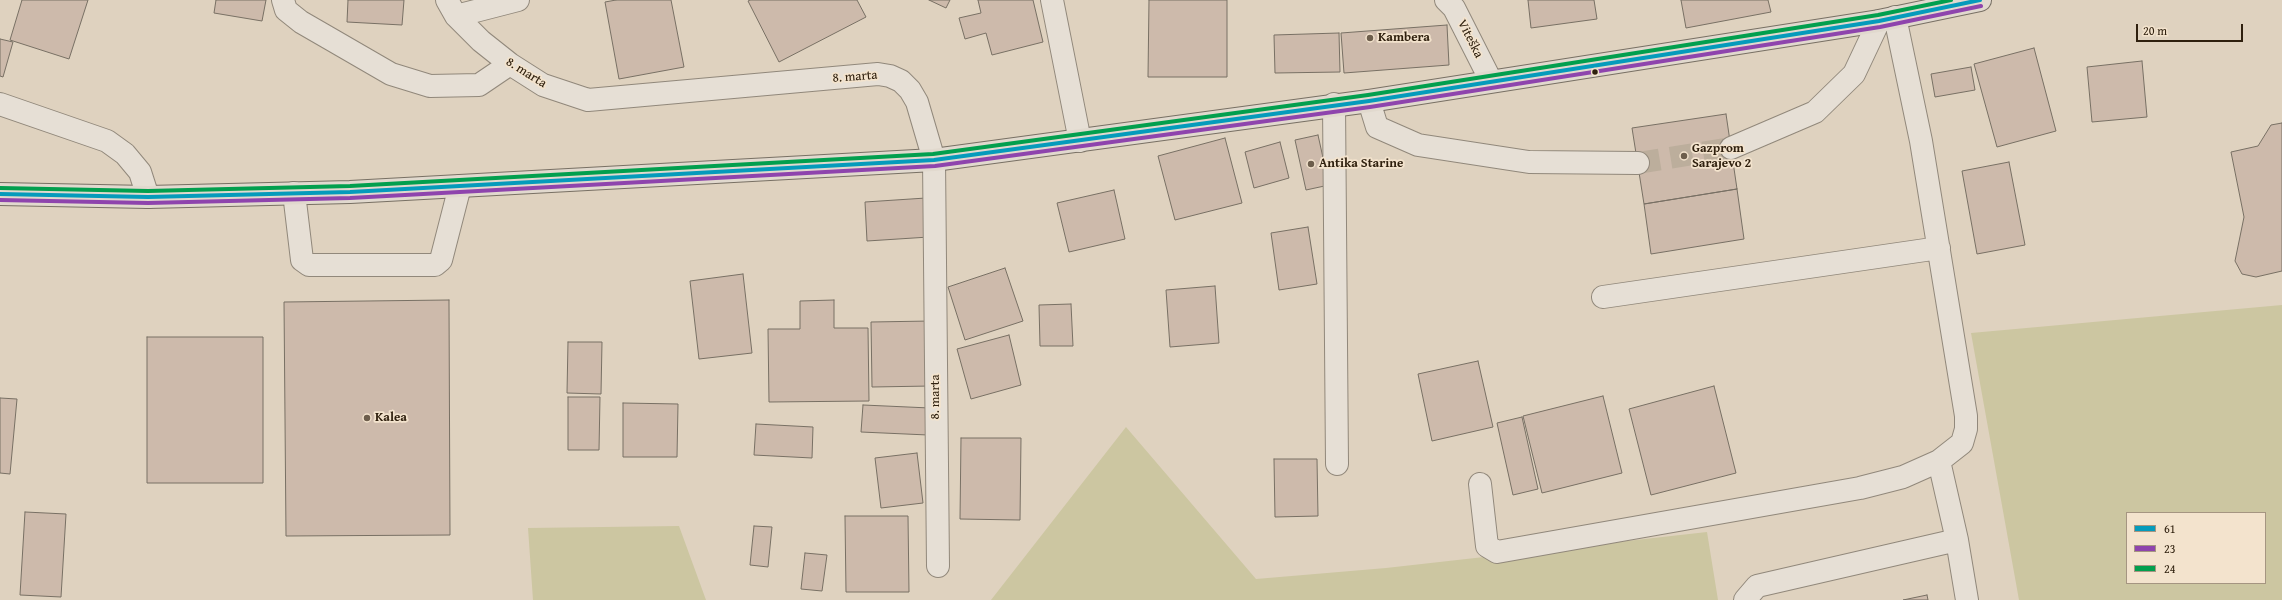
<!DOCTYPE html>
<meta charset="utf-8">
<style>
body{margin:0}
#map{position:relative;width:2282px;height:600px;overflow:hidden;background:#dfd2bf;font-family:"Gentium Book Plus",serif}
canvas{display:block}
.legend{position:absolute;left:2126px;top:512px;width:140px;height:72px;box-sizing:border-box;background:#f3e3cd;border:1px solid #a59581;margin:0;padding:5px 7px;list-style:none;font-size:12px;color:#2f200e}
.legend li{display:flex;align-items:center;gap:8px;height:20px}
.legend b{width:20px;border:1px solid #a59581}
.scale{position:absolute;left:2136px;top:24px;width:107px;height:18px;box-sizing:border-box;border:2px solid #2f200e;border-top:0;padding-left:5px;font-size:12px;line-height:14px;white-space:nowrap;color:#2f200e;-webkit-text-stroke:3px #f3e3cd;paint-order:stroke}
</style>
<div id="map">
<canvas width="2282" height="600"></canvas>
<ul class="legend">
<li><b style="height:5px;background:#059bbb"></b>61</li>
<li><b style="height:5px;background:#8e44ad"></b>23</li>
<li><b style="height:5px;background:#029f4e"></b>24</li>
</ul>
<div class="scale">20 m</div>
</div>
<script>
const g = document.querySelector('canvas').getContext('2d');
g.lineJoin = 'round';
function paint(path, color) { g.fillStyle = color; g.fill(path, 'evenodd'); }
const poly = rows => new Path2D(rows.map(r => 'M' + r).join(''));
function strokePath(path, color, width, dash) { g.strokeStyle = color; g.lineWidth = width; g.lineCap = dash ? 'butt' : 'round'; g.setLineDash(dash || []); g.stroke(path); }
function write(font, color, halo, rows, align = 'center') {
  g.font = font + ' "Gentium Book Plus",serif'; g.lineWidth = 3.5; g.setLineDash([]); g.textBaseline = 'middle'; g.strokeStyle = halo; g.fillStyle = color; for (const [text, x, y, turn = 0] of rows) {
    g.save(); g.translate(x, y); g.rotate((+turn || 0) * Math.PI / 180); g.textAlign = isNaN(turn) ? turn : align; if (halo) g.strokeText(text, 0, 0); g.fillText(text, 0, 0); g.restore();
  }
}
const green = poly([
 [2282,305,2282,600,2019,600,1971,333],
 [2127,513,2265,513,2265,583,2127,583],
 [1126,427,1256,579,1386,568,1707,532,1718,600,991,600],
 [679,526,706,600,533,600,528,528]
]);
const building = poly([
 [22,0,88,0,69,59,10,40,22,0],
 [216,0,266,0,262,21,214,13,216,0],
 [348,0,404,0,402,25,347,22,348,0],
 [616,0,671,0,684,67,619,79,605,2,616,0],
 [750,0,857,0,866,17,779,62,748,1,750,0],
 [929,0,950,0,946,8,929,0],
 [978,0,1033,0,1043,42,992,55,986,33,965,39,959,18,981,13,978,0],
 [1149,0,1227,0,1227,77,1148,77,1149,0],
 [1528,0,1594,0,1597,19,1531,28,1528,0],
 [1681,0,1768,0,1771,12,1686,28,1681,0],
 [1447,25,1449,65,1344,73,1341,33,1447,25],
 [1339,33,1340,72,1275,73,1274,35,1339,33],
 [0,39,13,42,3,77,0,76,0,39],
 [2034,48,2056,131,1997,147,1974,64,2034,48],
 [2142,61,2147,117,2092,122,2087,67,2142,61],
 [1971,67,1975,90,1935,97,1931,74,1971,67],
 [1726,114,1737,189,1644,204,1632,128,1726,114],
 [2282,123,2282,271,2256,277,2242,274,2235,261,2244,217,2231,152,2258,146,2271,125,2282,123],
 [1318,135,1329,185,1306,190,1295,140,1318,135],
 [1225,138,1242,203,1175,220,1158,156,1225,138],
 [1280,142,1289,178,1254,188,1245,152,1280,142],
 [2009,162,2025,245,1977,254,1962,171,2009,162],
 [1737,189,1744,239,1651,254,1644,204,1737,189],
 [1114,190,1125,239,1069,252,1057,203,1114,190],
 [926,198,929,237,867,241,865,202,926,198],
 [1308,227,1317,284,1279,290,1271,233,1308,227],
 [1005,268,1023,321,965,340,948,287,1005,268],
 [743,274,752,353,699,359,690,281,743,274],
 [1215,286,1219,343,1170,347,1166,290,1215,286],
 [449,300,450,535,286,536,284,302,449,300],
 [834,300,834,328,868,328,869,401,769,402,768,329,800,329,800,301,834,300],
 [1071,304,1073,346,1040,346,1039,305,1071,304],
 [931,321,931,386,872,387,871,322,931,321],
 [1009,335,1021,385,971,399,957,349,1009,335],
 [147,337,263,337,263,483,147,483,147,337],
 [568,342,602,342,601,394,567,393,568,342],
 [1478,361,1493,427,1432,441,1418,374,1478,361],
 [1714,386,1736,473,1651,495,1629,409,1714,386],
 [1603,396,1622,473,1542,493,1523,416,1603,396],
 [568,397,600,397,599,450,568,450,568,397],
 [0,398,17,399,10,474,0,473,0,398],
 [623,403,678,404,677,457,623,457,623,403],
 [863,405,930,408,928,435,861,432,863,405],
 [1522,417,1538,489,1513,495,1497,423,1522,417],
 [756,424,813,427,812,458,754,455,756,424],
 [961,438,1021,438,1020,520,960,519,961,438],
 [917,453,923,503,881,508,875,458,917,453],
 [1274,459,1317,459,1318,516,1275,517,1274,459],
 [25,512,66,514,61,597,20,595,25,512],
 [845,516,908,516,909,592,846,592,845,516],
 [754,526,772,527,768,567,750,565,754,526],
 [805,553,827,555,822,591,801,589,805,553],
 [1927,595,1928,600,1903,600,1927,595]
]);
const minorTunnel = poly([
 [1638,163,1731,148]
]);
const minor = poly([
 [283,0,286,10,301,22,327,37,391,74,430,86,479,85,510,64],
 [447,0,456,16,481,41,510,64,543,85,588,100,878,74,890,76,901,81,910,90,917,102,934,160,938,566],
 [1052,0,1080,141],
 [1446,0,1454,8,1491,81],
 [456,16,518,0],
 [1369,101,1377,127,1418,145,1529,162,1638,163],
 [0,104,107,141,125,154,140,172,148,197],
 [1334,104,1337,464],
 [1731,148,1815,112,1854,74,1879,21],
 [294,193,302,260,309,265,435,265,441,260,460,186],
 [1603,297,1939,248],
 [1939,461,1957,540,1967,600],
 [1480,484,1487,546,1497,552,1860,488,1903,477,1939,461,1962,443,1966,429,1966,416,1921,141,1895,17],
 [1745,600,1757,586,1957,540]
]);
const major = poly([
 [0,194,148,197,350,192,934,160,1369,101,1879,21,1980,0]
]);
const bus1 = poly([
 [0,194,148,197,350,192,934,160,1369,101,1879,21,1980,0]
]);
const bus2 = poly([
 [0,200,148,203,350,198,935,166,1370,107,1880,27,1981,6]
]);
const bus3 = poly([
 [0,188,148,191,350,186,933,154,1368,95,1878,15,1951,0]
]);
const markers = [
 [1370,38,4,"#6d5e4c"],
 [1595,72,3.5,"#2f200e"],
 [1684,156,4,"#6d5e4c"],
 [1311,164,4,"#6d5e4c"],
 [367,418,4,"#6d5e4c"]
];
const poiNames = [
 ["Kambera",1378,38],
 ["Gazprom",1692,149],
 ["Sarajevo 2",1692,164],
 ["Antika Starine",1319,164],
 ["Kalea",375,418]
];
const streetNames = [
 ["Viteška",1470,39,63],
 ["8. marta",526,73,32],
 ["8. marta",855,77,-4],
 ["8. marta",936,397,-90]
];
paint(green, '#ccc6a1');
paint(building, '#cdbaab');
strokePath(building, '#787064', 1);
strokePath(minorTunnel, '#bcae9c', 22, [22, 11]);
strokePath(minor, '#91887b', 24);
strokePath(major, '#787064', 24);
strokePath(minor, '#e6dfd5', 22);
strokePath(major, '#e1d9ce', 22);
strokePath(bus1, '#059bbb', 4);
strokePath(bus2, '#8e44ad', 4);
strokePath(bus3, '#029f4e', 4);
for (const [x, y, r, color] of markers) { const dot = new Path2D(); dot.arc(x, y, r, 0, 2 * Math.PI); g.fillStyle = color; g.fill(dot); strokePath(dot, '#f3e3cd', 1.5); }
write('bold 13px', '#2f200e', '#f3e3cd', poiNames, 'left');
write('13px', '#2f200e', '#f3e3cd', streetNames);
</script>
